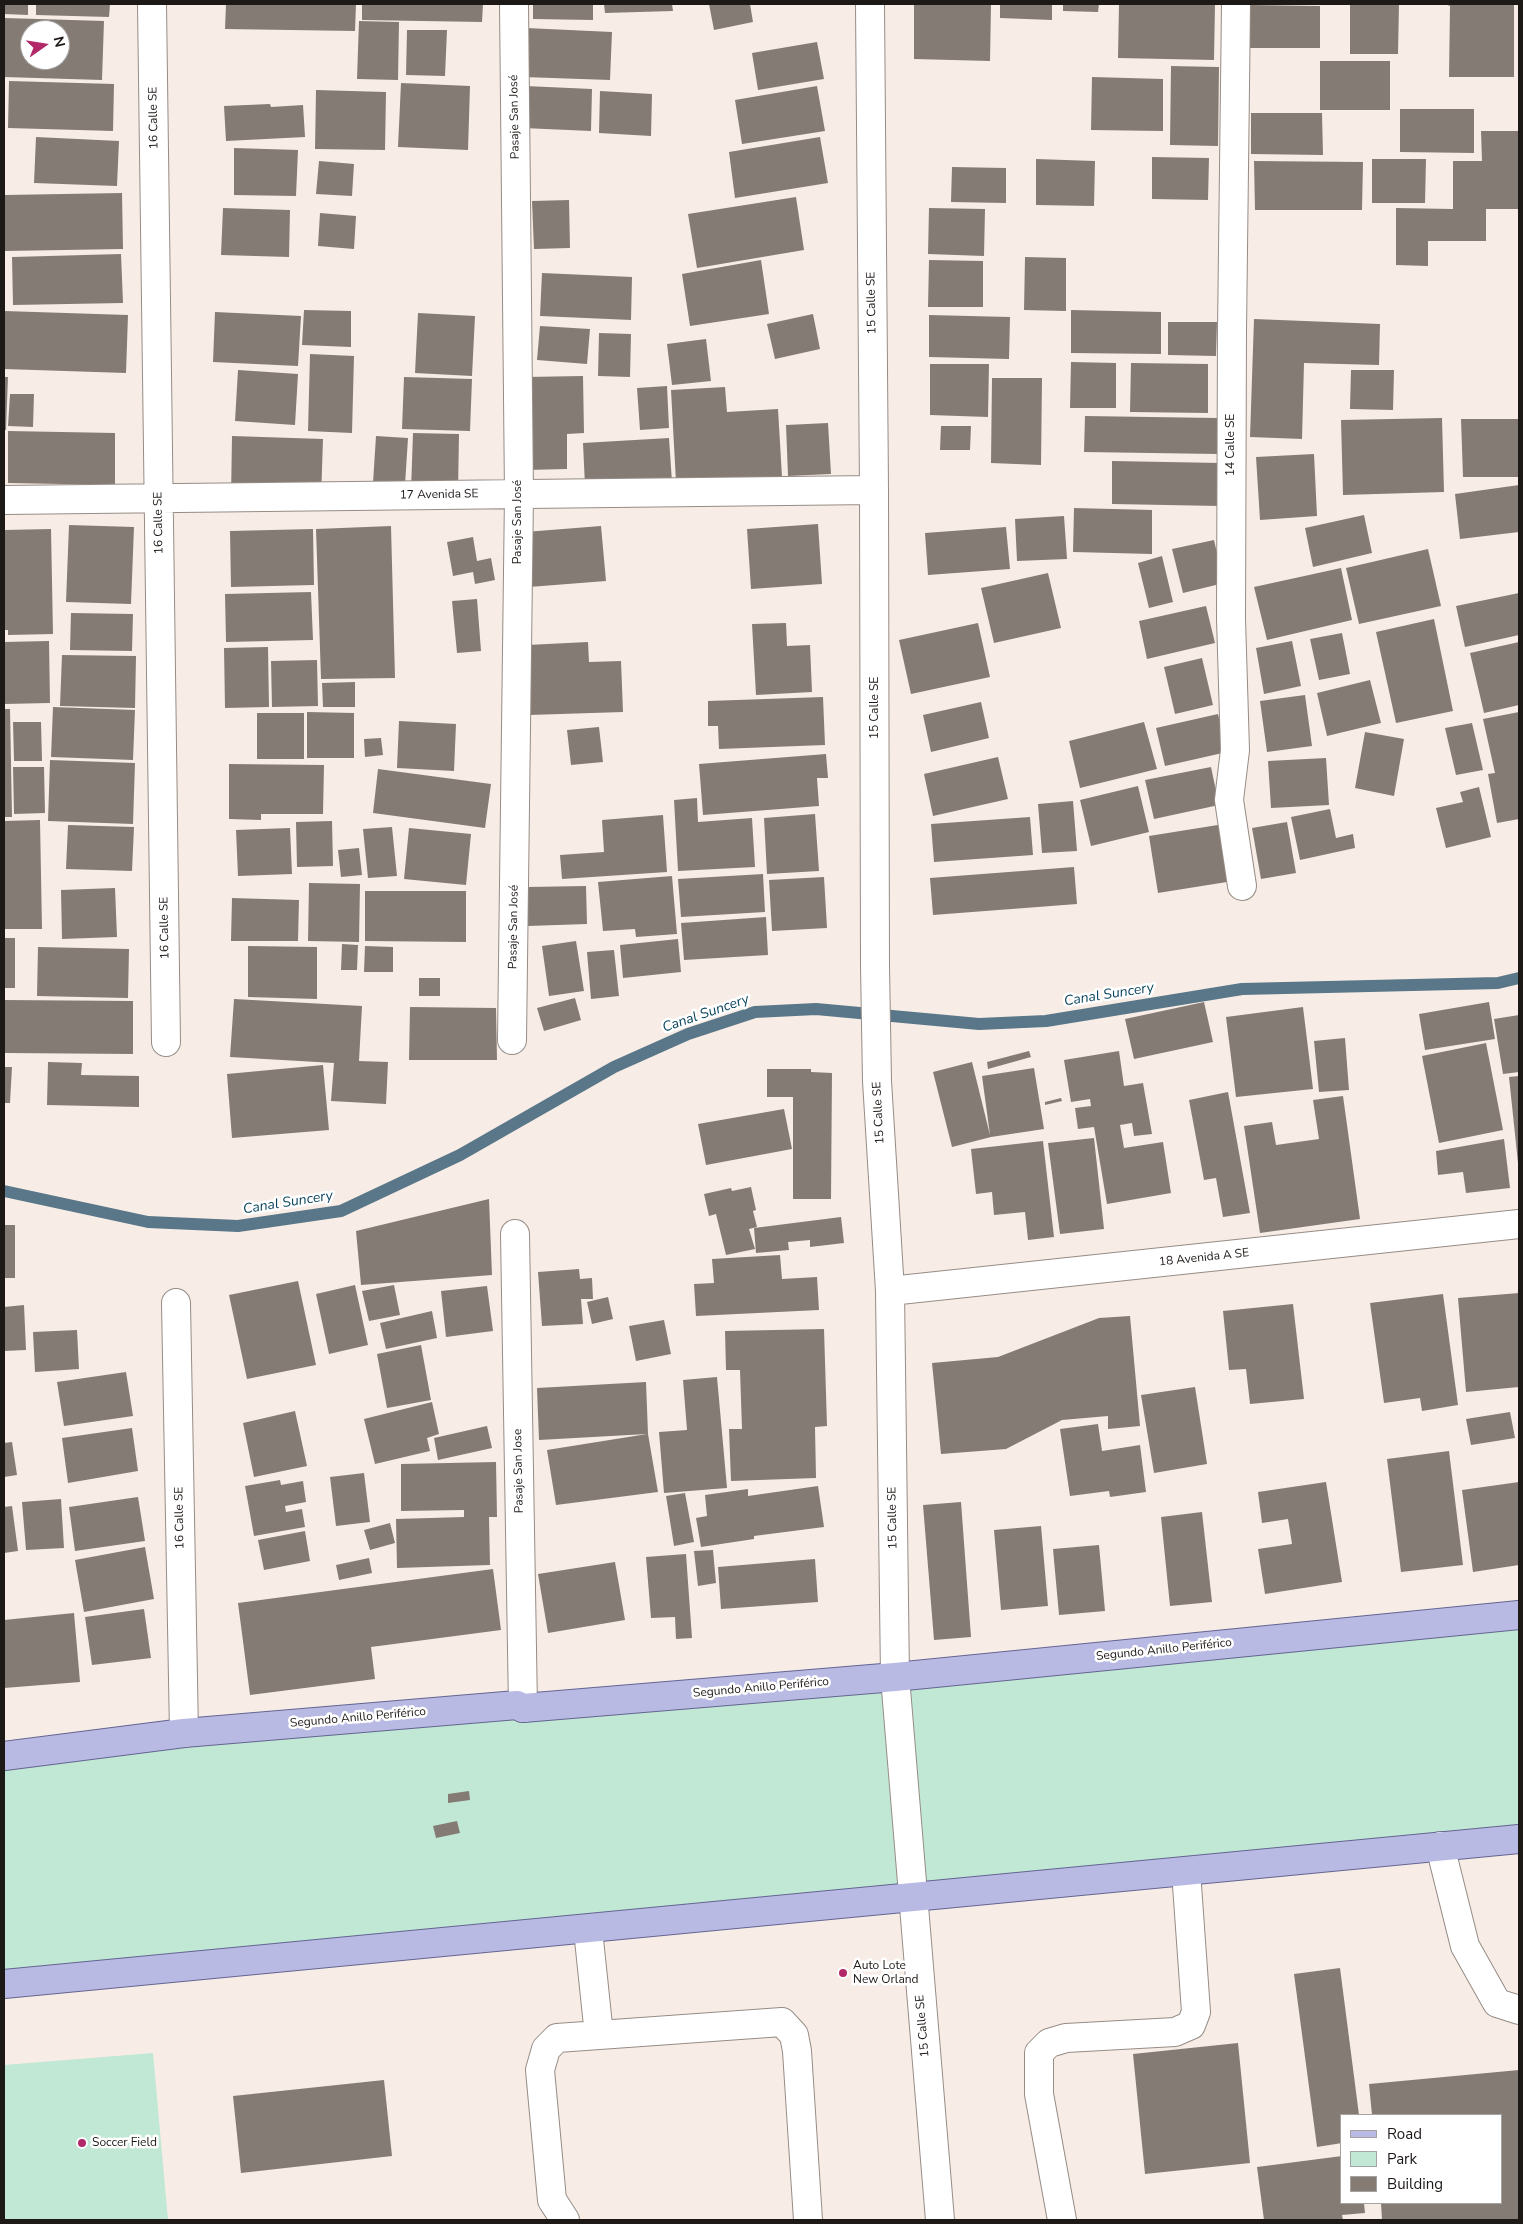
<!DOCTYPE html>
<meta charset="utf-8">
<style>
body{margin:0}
#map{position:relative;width:1523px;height:2224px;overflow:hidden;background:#f8ede6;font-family:"Nunito Sans",sans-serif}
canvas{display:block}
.frame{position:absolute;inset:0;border:5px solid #1d1917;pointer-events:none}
.legend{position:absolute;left:1340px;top:2114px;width:162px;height:90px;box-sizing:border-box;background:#fff;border:1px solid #a5a3a2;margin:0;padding:6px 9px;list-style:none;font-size:15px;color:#1d1917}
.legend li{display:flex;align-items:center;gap:10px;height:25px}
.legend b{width:25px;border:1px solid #a5a3a2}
.north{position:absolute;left:20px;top:20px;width:50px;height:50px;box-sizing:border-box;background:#fff;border:1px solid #a5a3a2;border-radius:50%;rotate:77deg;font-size:14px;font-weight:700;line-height:20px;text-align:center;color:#1d1917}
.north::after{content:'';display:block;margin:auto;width:18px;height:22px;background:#b22969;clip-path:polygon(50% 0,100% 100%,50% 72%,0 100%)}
</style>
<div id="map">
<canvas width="1523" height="2224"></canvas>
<div class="frame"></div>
<ul class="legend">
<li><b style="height:6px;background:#b9bae4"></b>Road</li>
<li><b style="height:14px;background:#c0e8d4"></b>Park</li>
<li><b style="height:14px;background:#857b75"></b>Building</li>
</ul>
<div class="north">N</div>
</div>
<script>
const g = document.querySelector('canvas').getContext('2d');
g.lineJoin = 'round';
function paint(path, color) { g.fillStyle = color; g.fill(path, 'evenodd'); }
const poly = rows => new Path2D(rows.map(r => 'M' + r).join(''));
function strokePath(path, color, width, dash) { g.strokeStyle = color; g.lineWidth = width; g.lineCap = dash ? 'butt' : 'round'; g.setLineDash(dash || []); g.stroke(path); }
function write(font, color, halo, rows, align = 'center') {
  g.font = font + ' "Nunito Sans",sans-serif'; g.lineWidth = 5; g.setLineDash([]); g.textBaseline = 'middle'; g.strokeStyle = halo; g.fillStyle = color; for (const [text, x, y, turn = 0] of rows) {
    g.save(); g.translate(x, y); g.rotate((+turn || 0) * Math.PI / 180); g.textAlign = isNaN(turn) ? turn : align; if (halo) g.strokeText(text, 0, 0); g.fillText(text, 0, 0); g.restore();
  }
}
const green = poly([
 [1519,1618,1519,1839,4,1982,4,1760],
 [153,2053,168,2220,4,2220,4,2065]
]);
const stream = poly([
 [4,1191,148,1222,238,1226,341,1211,460,1155,614,1067,688,1034,755,1012,816,1009,979,1024,1046,1021,1242,989,1498,983,1519,978]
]);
const building = poly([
 [4,4,28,4,28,15,4,14],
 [36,4,110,4,109,17,36,15],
 [226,4,356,4,355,31,225,29],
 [362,4,483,4,482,22,362,20],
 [533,4,593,4,593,20,533,19],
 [604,4,672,4,673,11,605,13],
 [709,4,750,4,753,22,714,30],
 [914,4,991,4,990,61,914,59],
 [1000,4,1052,4,1052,20,1000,18],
 [1063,4,1099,4,1098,12,1063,11],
 [1119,4,1215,4,1214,60,1118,58],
 [1350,4,1399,4,1398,54,1350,54],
 [1445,4,1514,4,1514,77,1449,77,1450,6],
 [1250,5,1320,6,1320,48,1249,48],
 [5,18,104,21,102,80,4,77],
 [30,30,60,30,60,60,30,60],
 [359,21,399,22,398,80,357,79],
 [526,28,612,32,610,80,523,77],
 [407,30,447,30,445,76,406,75],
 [817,42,824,79,758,90,752,53],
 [1320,61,1390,61,1390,110,1320,110],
 [1171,66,1219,67,1218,146,1170,145],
 [1092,77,1163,79,1163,131,1091,130],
 [9,81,114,84,113,131,8,128],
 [401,83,470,86,468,150,398,147],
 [525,86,592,89,591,131,523,128],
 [817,86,825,131,742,144,735,100],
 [316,90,386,92,385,150,315,149],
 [600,91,652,94,651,136,599,133],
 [270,104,271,107,303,105,305,137,226,141,224,106],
 [1400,109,1474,109,1474,153,1400,152],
 [1251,113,1322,113,1323,155,1251,154],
 [1481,131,1519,131,1519,209,1486,209,1486,241,1428,241,1428,266,1396,265,1396,208,1453,209,1453,161,1482,161],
 [36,137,119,141,117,186,34,183],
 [820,137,828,183,735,198,729,152],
 [234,148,298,150,296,196,234,195],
 [1152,157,1209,158,1208,200,1152,199],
 [1036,159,1095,161,1094,206,1036,205],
 [1372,159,1426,159,1425,203,1372,203],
 [319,161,354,164,352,196,316,194],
 [1254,161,1363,162,1362,210,1255,210],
 [952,167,1006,168,1006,203,951,202],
 [122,193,123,249,4,251,4,195],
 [796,197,804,250,697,268,688,214],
 [569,200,570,248,534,249,532,201],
 [223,208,290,210,289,257,221,255],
 [929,208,985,209,984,256,928,254],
 [320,213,356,216,354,249,318,246],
 [121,254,123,303,13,305,12,257],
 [1025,257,1066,258,1066,311,1024,310],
 [761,260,769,314,690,326,682,274],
 [929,260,983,261,983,307,928,307],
 [542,273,632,277,631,320,540,316],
 [304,310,351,311,351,347,302,345],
 [1071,310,1161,312,1161,354,1071,353],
 [4,311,128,315,126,373,4,369],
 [215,312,301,316,298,366,213,362],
 [418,313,475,316,472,376,415,373],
 [813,314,820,349,775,359,767,324],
 [929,315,1010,317,1009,359,929,357],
 [1254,319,1380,324,1379,365,1304,363,1302,439,1250,437],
 [1168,322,1217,322,1216,356,1168,355],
 [540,326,590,329,587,364,537,360],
 [599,333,631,334,630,377,598,376],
 [706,339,711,381,672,385,667,344],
 [310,354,354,356,352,433,308,431],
 [1071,362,1116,363,1116,408,1070,408],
 [1131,363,1208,364,1208,413,1130,412],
 [930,364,989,364,988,417,930,415],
 [238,370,298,374,295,425,235,421],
 [1351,370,1394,370,1393,410,1350,409],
 [583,376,584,433,567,434,567,469,527,470,525,377],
 [4,377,8,377,6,430,4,430],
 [404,377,472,379,470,431,402,429],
 [992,378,1042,378,1041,465,991,463],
 [667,386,669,428,640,430,637,388],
 [725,387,727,412,778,409,782,477,676,482,671,390],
 [10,394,34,394,33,427,8,426],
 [1085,416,1217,418,1217,454,1084,452],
 [1442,418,1444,492,1343,495,1341,420],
 [1461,419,1519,419,1519,477,1463,477],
 [828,423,831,474,788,476,786,425],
 [941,426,971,426,970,450,940,450],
 [8,431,115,433,115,485,8,483],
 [413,433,459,434,458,492,411,490],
 [232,436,323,439,321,500,231,498],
 [376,436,408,438,405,485,373,483],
 [669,438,672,482,585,486,583,443],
 [1314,454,1317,516,1260,520,1256,457],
 [1112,461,1221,463,1220,506,1112,504],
 [1519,485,1519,532,1460,539,1455,494],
 [1074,508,1152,510,1152,554,1073,552],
 [1364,515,1372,553,1313,567,1305,528],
 [1064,516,1067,559,1017,561,1015,519],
 [818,524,822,584,751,589,747,529],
 [69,525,134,527,131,604,66,602],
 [391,526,395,678,321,679,316,529],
 [601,526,606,581,529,587,525,532],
 [1006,527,1010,569,928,575,925,533],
 [51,529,53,634,8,635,8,630,4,630,4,530],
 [313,529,314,585,231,587,230,531],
 [473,537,477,561,491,558,495,580,475,584,473,572,453,576,447,542],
 [1214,540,1224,583,1183,593,1172,549],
 [1428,549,1441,606,1359,624,1346,568],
 [1162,556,1173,602,1149,608,1138,563],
 [1341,568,1352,620,1267,640,1254,587],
 [1048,573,1061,628,994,643,981,588],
 [311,592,313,640,226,642,225,594],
 [1519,593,1519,635,1465,647,1456,606],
 [477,599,481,651,457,653,452,601],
 [1206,606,1215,643,1147,659,1139,621],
 [71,613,133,614,132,651,70,650],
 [1434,619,1453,711,1396,723,1376,632],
 [786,623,787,646,810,645,812,692,756,695,752,624],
 [978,623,990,677,911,694,899,640],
 [1342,633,1350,674,1319,680,1310,639],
 [49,641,50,703,4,704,4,642],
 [1292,641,1301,686,1264,694,1256,648],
 [588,642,589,662,621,661,623,712,529,715,527,645],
 [1519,642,1519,705,1484,713,1470,653],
 [268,647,269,707,225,708,224,648],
 [62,655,136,656,135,708,60,706],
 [1202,658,1213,705,1175,714,1164,667],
 [317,660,318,706,272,707,271,661],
 [1370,680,1381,723,1327,736,1317,693],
 [355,682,355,707,323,707,322,683],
 [1305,695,1312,746,1267,752,1260,701],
 [823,697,825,745,719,749,718,726,708,726,708,701],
 [981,702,989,738,931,752,923,715],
 [53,707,135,710,133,760,51,757],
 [4,709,10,709,12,817,4,817],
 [307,712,354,713,354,758,307,758],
 [1519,712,1519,819,1497,823,1488,774,1495,773,1483,719],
 [257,713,304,713,304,759,257,759],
 [1218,714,1227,752,1165,766,1156,728],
 [399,721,456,724,454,771,397,768],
 [13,722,41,722,42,761,14,761],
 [1144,722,1157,769,1080,788,1069,741],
 [1472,723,1483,770,1456,775,1445,728],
 [599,727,603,762,571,765,567,730],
 [1365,732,1404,739,1394,796,1355,788],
 [381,738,383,755,365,757,364,739],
 [826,754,828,778,817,778,819,806,703,815,699,764],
 [998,757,1008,799,933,816,924,774],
 [1326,758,1329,805,1271,808,1268,761],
 [50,760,135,763,133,824,48,821],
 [229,764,324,765,323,814,261,814,261,820,229,819],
 [13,767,44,767,45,813,14,814],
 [1211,767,1219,805,1154,819,1145,780],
 [378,769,491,784,485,828,373,813],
 [1138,786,1149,832,1091,846,1080,800],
 [1479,787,1491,837,1446,848,1436,808,1463,802,1460,792],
 [697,798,698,822,752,818,755,867,678,871,674,800],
 [1073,801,1077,851,1042,853,1038,804],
 [1330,809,1336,838,1353,834,1355,848,1300,860,1291,817],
 [815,814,819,871,767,874,764,818],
 [663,815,667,872,562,879,560,855,604,852,602,820],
 [1030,817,1033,855,934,862,931,824],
 [40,820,42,929,4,929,4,821],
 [332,821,333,866,297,867,296,822],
 [1287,822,1296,873,1261,879,1252,828],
 [1224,824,1233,881,1158,893,1149,836],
 [68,825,134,827,132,871,66,869],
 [392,827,397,876,368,878,363,829],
 [290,828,292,874,238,876,236,830],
 [409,828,471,834,466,885,404,879],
 [359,848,362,875,341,877,338,850],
 [1074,867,1077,904,933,915,930,878],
 [763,874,765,912,681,917,678,879],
 [672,876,677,934,636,937,635,929,603,931,598,882],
 [824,877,827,928,772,931,769,880],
 [309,883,360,884,359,942,308,941],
 [586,886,587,924,528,926,527,887],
 [115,888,117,937,62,939,61,890],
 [365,891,466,891,466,942,365,941],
 [232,898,299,900,298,941,231,941],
 [766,917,768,955,684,960,681,923],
 [4,938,15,938,15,988,4,988],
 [678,939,681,972,623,978,620,945],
 [576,941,584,991,549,996,542,946],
 [342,944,358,945,357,970,341,970],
 [248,946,317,947,317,999,248,997],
 [365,946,393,947,393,972,364,972],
 [38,947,129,949,128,998,37,996],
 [614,950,619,996,591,999,587,952],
 [419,978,440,978,440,996,419,996],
 [575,998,581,1020,544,1031,537,1008],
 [234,999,362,1006,359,1061,388,1062,386,1104,331,1101,334,1063,230,1057],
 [4,1000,133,1001,133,1054,4,1053],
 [1204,1002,1213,1042,1134,1059,1125,1019],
 [1489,1002,1495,1039,1425,1050,1419,1014],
 [410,1007,496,1008,497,1060,409,1060],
 [1303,1007,1313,1089,1236,1097,1226,1017],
 [1519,1015,1519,1072,1503,1074,1494,1019],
 [1345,1038,1349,1090,1319,1092,1314,1041],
 [1486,1043,1503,1130,1439,1143,1422,1056],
 [1029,1051,1031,1057,988,1069,987,1062],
 [1119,1051,1124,1086,1143,1083,1152,1134,1134,1136,1132,1123,1120,1125,1124,1148,1163,1142,1171,1193,1107,1204,1094,1127,1078,1129,1075,1108,1091,1106,1090,1099,1071,1102,1064,1060],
 [48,1062,82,1063,81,1075,139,1076,139,1107,47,1105],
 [972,1062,990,1135,982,1076,1034,1068,1044,1129,991,1137,952,1147,933,1072],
 [323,1065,329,1130,232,1138,227,1074],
 [4,1067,12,1067,10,1103,4,1103],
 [767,1069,811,1069,811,1072,832,1073,831,1199,793,1199,793,1097,767,1097],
 [1519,1076,1519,1163,1518,1163,1509,1077],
 [1228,1092,1250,1213,1223,1217,1216,1178,1204,1180,1189,1100],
 [1343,1096,1360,1219,1260,1233,1244,1126,1272,1122,1276,1145,1319,1139,1313,1100],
 [1061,1098,1062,1101,1045,1105,1045,1102],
 [784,1109,792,1149,706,1165,698,1124],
 [1094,1138,1104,1229,1060,1234,1048,1143],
 [1504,1139,1510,1188,1466,1193,1463,1172,1438,1175,1436,1151],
 [1043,1141,1054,1237,1028,1240,1025,1212,994,1215,992,1192,976,1194,971,1149],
 [751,1187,756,1210,753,1211,757,1227,749,1229,755,1249,726,1255,716,1214,709,1216,704,1194,731,1188,732,1191],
 [489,1199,492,1275,361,1285,356,1231],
 [841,1217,844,1243,810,1247,810,1240,788,1242,789,1250,756,1253,754,1228],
 [4,1225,15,1225,15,1278,4,1278],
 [780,1255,782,1279,817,1277,819,1310,696,1316,694,1284,714,1283,712,1259],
 [579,1269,580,1279,592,1278,593,1299,581,1299,583,1324,542,1326,538,1272],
 [298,1281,316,1365,247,1379,229,1295],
 [355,1285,368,1345,329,1354,316,1294],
 [394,1285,400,1315,369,1321,362,1291],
 [487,1286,493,1331,446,1337,441,1291],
 [1519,1293,1519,1387,1466,1392,1458,1298],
 [1443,1294,1458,1405,1422,1411,1420,1398,1384,1403,1370,1303],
 [608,1297,613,1319,592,1324,587,1302],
 [1293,1304,1304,1399,1250,1404,1246,1369,1229,1370,1223,1311],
 [24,1305,26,1350,4,1351,4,1307],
 [432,1311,437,1338,386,1349,380,1323],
 [1130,1316,1140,1426,1108,1429,1108,1416,1062,1420,1006,1449,941,1454,932,1363,998,1357,1099,1318],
 [664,1320,671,1354,636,1361,629,1326],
 [824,1329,827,1426,815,1427,816,1478,731,1481,729,1429,742,1429,740,1370,726,1370,725,1331],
 [77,1330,79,1369,35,1372,33,1332],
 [421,1345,431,1400,387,1408,377,1354],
 [126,1372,133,1416,64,1426,57,1382],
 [717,1377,727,1488,664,1493,659,1432,687,1430,683,1380],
 [646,1382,648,1434,658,1492,556,1505,547,1450,647,1434,539,1440,537,1388],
 [1195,1387,1207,1464,1154,1473,1141,1395],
 [432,1402,439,1434,427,1438,430,1451,375,1464,364,1419],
 [295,1411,307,1466,254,1477,243,1423],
 [1510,1412,1515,1438,1471,1445,1466,1419],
 [1098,1424,1102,1451,1140,1445,1146,1492,1110,1497,1109,1491,1070,1496,1060,1429],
 [487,1426,492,1448,438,1460,434,1438],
 [132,1428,138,1471,68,1483,62,1438],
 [12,1442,17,1475,4,1477,4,1443],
 [1449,1451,1463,1565,1401,1572,1387,1459],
 [496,1462,497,1517,489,1517,490,1565,397,1568,396,1519,464,1517,464,1510,401,1511,401,1464],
 [364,1473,370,1522,336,1526,330,1477],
 [280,1480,281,1485,303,1481,306,1502,285,1506,286,1512,302,1509,305,1527,254,1536,245,1486],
 [1326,1482,1342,1582,1265,1594,1258,1549,1292,1544,1288,1519,1262,1523,1258,1492],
 [1519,1482,1519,1565,1473,1572,1462,1490],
 [818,1486,824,1527,754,1536,754,1539,701,1547,696,1518,707,1516,705,1495,748,1489,748,1496],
 [685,1493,694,1542,674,1546,666,1496],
 [138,1497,145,1541,75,1551,69,1507],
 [61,1499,64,1548,26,1550,22,1502],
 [961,1502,971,1637,934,1640,923,1505],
 [12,1506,18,1551,4,1553,4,1507],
 [1202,1512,1212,1602,1170,1606,1161,1517],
 [390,1523,395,1543,370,1550,364,1530],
 [1041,1526,1048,1606,1001,1610,994,1530],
 [305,1531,310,1561,264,1570,258,1540],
 [1099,1545,1105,1611,1059,1615,1053,1549],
 [145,1547,154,1599,84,1612,75,1560],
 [713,1550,716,1583,698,1586,694,1551],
 [686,1554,692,1638,676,1639,675,1617,651,1618,646,1557],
 [369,1558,372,1573,339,1580,336,1565],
 [815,1559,818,1602,721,1609,718,1567],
 [615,1562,625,1620,548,1633,538,1574],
 [493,1569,501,1630,371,1647,375,1679,250,1695,238,1603],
 [144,1609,151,1658,92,1665,85,1617],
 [74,1613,80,1682,4,1688,4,1620],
 [469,1791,470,1800,448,1803,448,1794],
 [457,1821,460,1833,436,1838,433,1826],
 [1340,1968,1359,2115,1342,2115,1342,2143,1317,2147,1294,1974],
 [1238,2043,1250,2163,1145,2174,1133,2054],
 [1519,2070,1519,2220,1382,2220,1381,2203,1502,2203,1502,2115,1372,2115,1369,2084],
 [384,2080,392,2156,241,2173,233,2096],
 [1342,2156,1342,2203,1364,2203,1365,2213,1342,2215,1343,2220,1264,2220,1257,2167]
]);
const minor = poly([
 [152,4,166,1042],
 [870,4,874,490,875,966,877,1081,890,1291,895,1677,940,2220],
 [1236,4,1232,331,1231,619,1235,750,1229,800,1242,886],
 [4,500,874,490],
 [512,1040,519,494,514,4],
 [515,1234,523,1708],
 [890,1291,1519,1224],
 [176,1303,184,1733],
 [1440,1846,1465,1946,1497,2003,1519,2010],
 [588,1930,599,2035],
 [565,2220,552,2200,540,2070,546,2049,557,2038,782,2022,794,2035,797,2051,808,2220],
 [1062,2220,1039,2094,1039,2053,1049,2043,1066,2038,1175,2032,1191,2025,1196,2012,1186,1871]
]);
const major = poly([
 [4,1756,184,1733,517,1705,523,1708,895,1677,1519,1615],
 [4,1984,1519,1839]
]);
const markers = [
 [843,1973,5,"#b22969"],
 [82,2143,5,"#b22969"]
];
const streetNames = [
 ["Pasaje San José",515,117,-91],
 ["16 Calle SE",154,118,-91],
 ["15 Calle SE",872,303,-91],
 ["14 Calle SE",1231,445,-90],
 ["17 Avenida SE",439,495,-1],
 ["Pasaje San José",518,522,-90],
 ["16 Calle SE",159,523,-91],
 ["15 Calle SE",875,708,-90],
 ["Pasaje San José",514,927,-89],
 ["16 Calle SE",165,928,-91],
 ["15 Calle SE",879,1113,-93],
 ["18 Avenida A SE",1204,1258,-6],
 ["Pasaje San Jose",519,1471,-91],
 ["16 Calle SE",180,1518,-91],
 ["15 Calle SE",893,1518,-91],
 ["Segundo Anillo Periférico",1164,1650,-6],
 ["Segundo Anillo Periférico",761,1688,-5],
 ["Segundo Anillo Periférico",358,1718,-5],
 ["15 Calle SE",923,2026,-95]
];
const poiNames = [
 ["Auto Lote",853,1966],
 ["New Orland",853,1980],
 ["Soccer Field",92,2143]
];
const waterNames = [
 ["Canal Suncery",1109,995,-9],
 ["Canal Suncery",706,1014,-19],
 ["Canal Suncery",288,1203,-9]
];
paint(green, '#c0e8d4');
strokePath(stream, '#597788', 12);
paint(building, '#857b75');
strokePath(minor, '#968c86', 30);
strokePath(major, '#646491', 30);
strokePath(minor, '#fff', 28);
strokePath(major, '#b9bae4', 28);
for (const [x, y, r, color] of markers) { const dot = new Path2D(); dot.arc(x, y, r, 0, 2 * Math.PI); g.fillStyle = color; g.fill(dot); strokePath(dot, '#fff', 2); }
write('12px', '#1d1917', '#fff', streetNames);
write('12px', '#1d1917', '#fff', poiNames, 'left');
write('italic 14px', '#0a455f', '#fff', waterNames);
</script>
